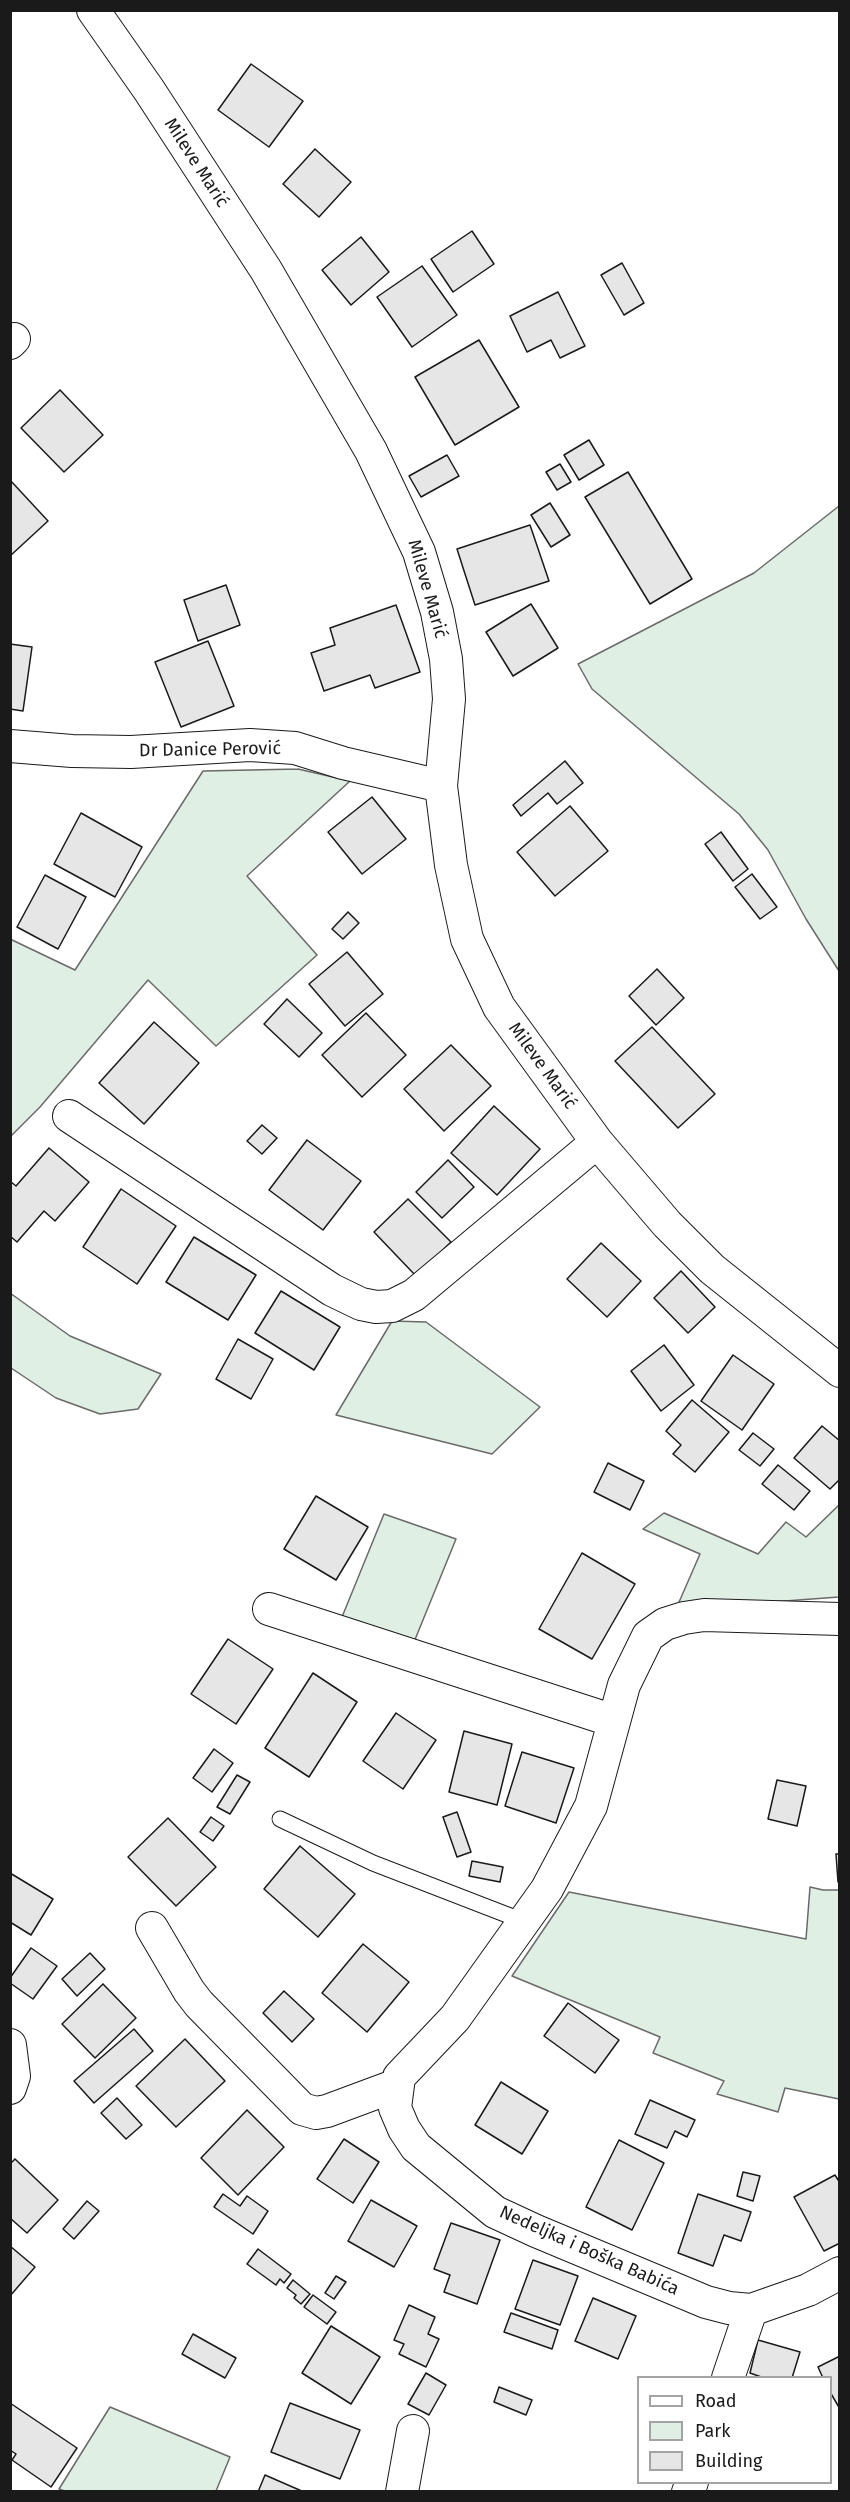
<!DOCTYPE html>
<meta charset="utf-8">
<style>
body{margin:0}
#map{position:relative;width:850px;height:2502px;overflow:hidden;background:#fff;font-family:"Fira Sans",sans-serif}
canvas{display:block}
.frame{position:absolute;inset:0;border:12px solid #1a1a1a;pointer-events:none}
.legend{position:absolute;left:637px;top:2376px;width:195px;height:108px;box-sizing:border-box;background:#fff;border:2px solid #a3a3a3;margin:0;padding:8px 10px;list-style:none;font-size:18px;color:#1a1a1a}
.legend li{display:flex;align-items:center;gap:12px;height:30px}
.legend b{width:30px;border:2px solid #a3a3a3}
</style>
<div id="map">
<canvas width="850" height="2502"></canvas>
<div class="frame"></div>
<ul class="legend">
<li><b style="height:8px;background:#fff"></b>Road</li>
<li><b style="height:16px;background:#e0efe3"></b>Park</li>
<li><b style="height:16px;background:#e6e6e6"></b>Building</li>
</ul>
</div>
<script>
const g = document.querySelector('canvas').getContext('2d');
g.lineJoin = 'round';
function paint(path, color) { g.fillStyle = color; g.fill(path, 'evenodd'); }
const poly = rows => new Path2D(rows.map(r => 'M' + r).join(''));
function strokePath(path, color, width, dash) { g.strokeStyle = color; g.lineWidth = width; g.lineCap = dash ? 'butt' : 'round'; g.setLineDash(dash || []); g.stroke(path); }
function write(font, color, halo, rows, align = 'center') {
  g.font = font + ' "Fira Sans",sans-serif'; g.lineWidth = 4.5; g.setLineDash([]); g.textBaseline = 'middle'; g.strokeStyle = halo; g.fillStyle = color; for (const [text, x, y, turn = 0] of rows) {
    g.save(); g.translate(x, y); g.rotate((+turn || 0) * Math.PI / 180); g.textAlign = isNaN(turn) ? turn : align; if (halo) g.strokeText(text, 0, 0); g.fillText(text, 0, 0); g.restore();
  }
}
const green = poly([
 [839,506,839,971,806,919,768,850,739,814,592,689,578,664,754,573,839,506],
 [298,769,350,781,247,876,317,955,216,1046,148,980,40,1107,11,1136,10,939,75,970,203,771,298,769],
 [10,1293,70,1336,161,1374,138,1409,100,1414,56,1398,11,1368,10,1293],
 [392,1321,426,1322,540,1407,492,1454,336,1415,392,1321],
 [839,1505,839,1597,676,1609,700,1554,643,1529,664,1513,758,1554,786,1522,806,1537,839,1505],
 [384,1514,456,1539,414,1642,342,1617,384,1514],
 [810,1887,823,1890,839,1890,839,2099,785,2088,778,2112,717,2094,724,2081,653,2053,660,2037,512,1976,569,1892,806,1939,810,1887],
 [110,2407,230,2457,216,2491,67,2492,59,2489,110,2407]
]);
const building = poly([
 [251,64,303,101,269,147,218,110,251,64],
 [315,149,351,182,319,217,283,184,315,149],
 [472,231,494,264,453,292,431,259,472,231],
 [361,237,389,272,351,305,322,270,361,237],
 [622,263,644,303,624,315,601,275,622,263],
 [422,266,457,315,412,347,377,297,422,266],
 [558,292,585,346,560,358,551,340,527,352,510,316,558,292],
 [479,340,519,407,455,445,415,377,479,340],
 [60,390,103,435,64,472,21,428,60,390],
 [589,440,604,465,579,480,564,455,589,440],
 [447,455,459,476,421,497,409,476,447,455],
 [560,464,571,482,557,490,546,472,560,464],
 [628,472,692,579,650,604,585,497,628,472],
 [10,480,48,521,10,556,10,480],
 [550,503,570,535,551,547,531,515,550,503],
 [530,525,549,581,475,605,457,549,530,525],
 [226,585,240,625,198,641,184,600,226,585],
 [531,604,558,648,513,676,486,632,531,604],
 [396,605,420,672,375,688,370,675,324,691,311,653,335,645,330,628,396,605],
 [208,641,234,706,181,727,155,662,208,641],
 [10,644,32,647,23,711,10,709,10,644],
 [565,761,583,783,557,804,548,793,521,816,513,805,565,761],
 [372,797,406,839,362,874,328,832,372,797],
 [570,806,608,851,555,896,517,852,570,806],
 [81,813,142,847,115,897,54,864,81,813],
 [721,832,748,869,733,881,705,844,721,832],
 [752,874,777,907,760,919,735,887,752,874],
 [45,875,86,897,58,949,17,927,45,875],
 [348,912,359,923,343,939,332,929,348,912],
 [347,952,383,994,345,1026,309,984,347,952],
 [657,969,684,998,656,1025,629,996,657,969],
 [287,999,322,1033,299,1057,264,1024,287,999],
 [366,1013,406,1055,362,1097,322,1055,366,1013],
 [154,1022,199,1063,144,1124,99,1083,154,1022],
 [652,1027,715,1094,678,1128,615,1061,652,1027],
 [451,1045,491,1086,444,1131,404,1089,451,1045],
 [494,1106,540,1149,497,1195,451,1153,494,1106],
 [262,1125,277,1138,262,1154,247,1141,262,1125],
 [307,1140,361,1181,323,1230,269,1190,307,1140],
 [49,1148,89,1182,55,1221,44,1211,17,1242,10,1236,10,1181,16,1186,49,1148],
 [448,1160,474,1187,442,1218,416,1192,448,1160],
 [121,1189,176,1226,137,1284,83,1247,121,1189],
 [408,1199,451,1242,416,1276,374,1232,408,1199],
 [194,1237,256,1275,228,1320,166,1282,194,1237],
 [601,1243,641,1281,607,1317,567,1279,601,1243],
 [681,1271,715,1307,688,1333,654,1298,681,1271],
 [281,1291,340,1327,314,1370,255,1333,281,1291],
 [238,1339,273,1359,251,1399,216,1379,238,1339],
 [664,1345,694,1385,661,1411,631,1371,664,1345],
 [733,1355,774,1384,742,1430,701,1401,733,1355],
 [692,1400,729,1432,695,1472,673,1454,681,1445,666,1431,692,1400],
 [822,1426,840,1441,840,1479,830,1489,794,1458,822,1426],
 [753,1433,774,1449,760,1466,739,1450,753,1433],
 [608,1463,644,1481,630,1510,594,1492,608,1463],
 [778,1465,810,1491,794,1510,762,1484,778,1465],
 [316,1496,368,1527,336,1580,284,1549,316,1496],
 [582,1553,635,1584,592,1659,539,1629,582,1553],
 [228,1639,273,1669,236,1724,191,1694,228,1639],
 [313,1673,357,1702,309,1777,265,1748,313,1673],
 [396,1713,436,1740,403,1789,363,1761,396,1713],
 [464,1731,512,1744,497,1805,449,1792,464,1731],
 [214,1749,233,1763,212,1792,193,1778,214,1749],
 [522,1752,574,1768,556,1823,505,1806,522,1752],
 [237,1775,250,1782,230,1814,217,1807,237,1775],
 [777,1780,806,1786,797,1826,768,1819,777,1780],
 [457,1812,471,1852,457,1857,443,1817,457,1812],
 [211,1817,224,1826,213,1841,200,1832,211,1817],
 [168,1818,216,1867,176,1906,128,1857,168,1818],
 [300,1846,355,1894,318,1937,264,1889,300,1846],
 [836,1854,840,1854,840,1882,838,1882,836,1854],
 [472,1861,503,1867,500,1882,469,1876,472,1861],
 [10,1873,53,1899,31,1935,10,1922,10,1873],
 [363,1944,409,1982,367,2032,322,1993,363,1944],
 [31,1948,57,1966,33,1999,10,1983,10,1978,31,1948],
 [90,1953,105,1969,77,1996,62,1979,90,1953],
 [103,1984,136,2018,95,2058,62,2024,103,1984],
 [284,1991,314,2019,292,2042,263,2013,284,1991],
 [568,2003,619,2040,595,2073,544,2036,568,2003],
 [134,2029,153,2051,94,2103,74,2081,134,2029],
 [185,2039,225,2081,176,2127,136,2086,185,2039],
 [501,2082,548,2111,522,2154,475,2125,501,2082],
 [117,2098,142,2125,126,2139,101,2113,117,2098],
 [650,2100,695,2120,687,2137,675,2131,667,2148,635,2134,650,2100],
 [247,2110,284,2147,238,2195,201,2158,247,2110],
 [344,2139,379,2162,353,2203,317,2179,344,2139],
 [619,2140,664,2163,632,2230,586,2207,619,2140],
 [15,2159,58,2200,27,2233,10,2218,10,2164,15,2159],
 [743,2172,760,2176,753,2201,737,2196,743,2172],
 [835,2175,840,2183,840,2243,824,2251,794,2197,835,2175],
 [223,2194,240,2206,247,2196,268,2211,253,2234,214,2207,223,2194],
 [698,2194,751,2212,741,2241,724,2235,713,2266,678,2253,698,2194],
 [371,2200,417,2226,394,2267,348,2241,371,2200],
 [87,2201,99,2211,74,2239,63,2229,87,2201],
 [451,2223,500,2240,477,2304,444,2292,450,2275,434,2269,451,2223],
 [10,2246,35,2267,10,2296,10,2246],
 [258,2249,291,2274,284,2283,280,2279,276,2285,247,2264,258,2249],
 [533,2260,578,2276,560,2325,515,2309,533,2260],
 [336,2276,346,2282,334,2299,325,2293,336,2276],
 [293,2280,310,2294,301,2304,294,2298,296,2295,287,2288,293,2280],
 [313,2295,336,2312,327,2324,304,2307,313,2295],
 [593,2298,636,2316,618,2359,575,2341,593,2298],
 [409,2305,435,2317,428,2334,439,2339,426,2367,399,2354,404,2344,394,2340,409,2305],
 [511,2313,558,2330,552,2349,504,2332,511,2313],
 [331,2326,380,2357,351,2404,302,2373,331,2326],
 [193,2334,236,2358,225,2378,182,2354,193,2334],
 [758,2340,800,2352,792,2378,764,2378,750,2373,758,2340],
 [840,2356,840,2409,830,2392,830,2378,823,2378,818,2367,840,2356],
 [426,2373,446,2385,429,2415,408,2404,426,2373],
 [499,2387,532,2400,526,2415,494,2402,499,2387],
 [10,2403,77,2448,51,2487,12,2460,16,2454,10,2450,10,2403],
 [290,2403,360,2430,340,2479,271,2452,290,2403],
 [265,2475,304,2492,258,2492,265,2475]
]);
const service = poly([
 [280,1819,373,1863,523,1921]
]);
const minor = poly([
 [93,10,149,90,266,270,371,451,419,552,437,612,446,659,449,699,441,786,451,865,467,939,499,1007,597,1142,667,1224,712,1269,840,1371],
 [10,343,14,339],
 [10,746,72,751,131,752,250,745,295,748,343,763,441,786],
 [69,1116,332,1290,361,1304,376,1307,392,1306,414,1295,597,1142],
 [269,1609,614,1721],
 [840,1619,704,1615,684,1618,665,1624,648,1636,624,1685,591,1806,547,1889,455,2018,399,2077,395,2108,404,2129,416,2147,495,2212,536,2231,706,2302,729,2308,751,2310,808,2290,840,2273],
 [152,1928,189,1991,199,2004,302,2109,316,2113,327,2111,397,2085],
 [10,2045,14,2076,10,2088],
 [728,2378,751,2310],
 [402,2492,413,2431],
 [688,2492,692,2482]
]);
const streetNames = [
 ["Mileve Marić",196,163,57],
 ["Mileve Marić",427,589,74],
 ["Dr Danice Perović",210,750,-1],
 ["Mileve Marić",542,1066,54],
 ["Nedeljka i Boška Babića",589,2251,24]
];
paint(green, '#e0efe3');
strokePath(green, '#6a6a6a', 1.5);
paint(building, '#e6e6e6');
strokePath(building, '#1a1a1a', 1.5);
strokePath(service, '#1a1a1a', 17);
strokePath(minor, '#1a1a1a', 34);
strokePath(service, '#fff', 15);
strokePath(minor, '#fff', 32);
write('18px', '#1a1a1a', '#fff', streetNames);
</script>
